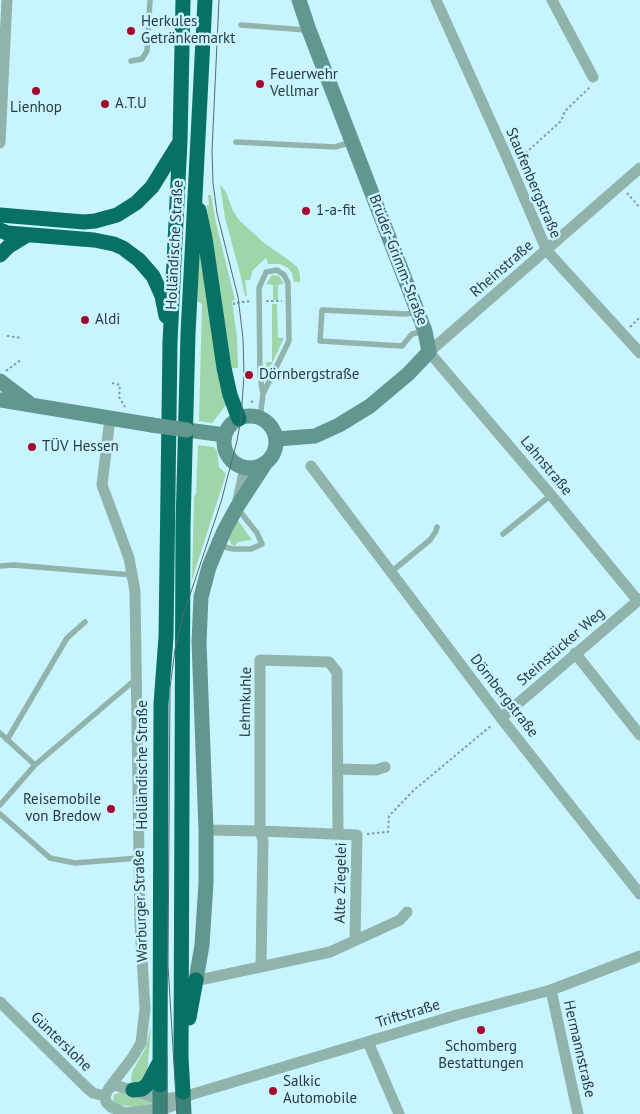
<!DOCTYPE html>
<meta charset="utf-8">
<style>
body{margin:0}
canvas{display:block;background:#c8f4ff}
</style>
<canvas width="640" height="1114"></canvas>
<script>
const g = document.querySelector('canvas').getContext('2d');
g.lineJoin = 'round';
function paint(path, color) { g.fillStyle = color; g.fill(path, 'evenodd'); }
const poly = rows => new Path2D(rows.map(r => 'M' + r).join(''));
function strokePath(path, color, width, dash) { g.strokeStyle = color; g.lineWidth = width; g.lineCap = dash ? 'butt' : 'round'; g.setLineDash(dash || []); g.stroke(path); }
function write(font, color, halo, rows, align = 'center') {
  g.font = font + ' "PT Sans",sans-serif'; g.lineWidth = 5; g.setLineDash([]); g.textBaseline = 'middle'; g.strokeStyle = halo; g.fillStyle = color; for (const [text, x, y, turn = 0] of rows) {
    g.save(); g.translate(x, y); g.rotate((+turn || 0) * Math.PI / 180); g.textAlign = isNaN(turn) ? turn : align; if (halo) g.strokeText(text, 0, 0); g.fillText(text, 0, 0); g.restore();
  }
}
const green = poly([
 [220,184,226,192,233,211,239,220,264,243,290,261,298,268,300,275,300,282,294,282,292,273,288,268,280,264,268,264,266,258,253,270,250,280,245,280,247,296,245,296,240,273,225,218],
 [208,195,211,195,216,223,235,300,232,301,237,337,238,368,228,368,208,230,207,205,209,205],
 [199,254,204,254,226,405,212,423,199,421,202,304,197,301],
 [272,275,279,276,284,284,278,285,278,300,273,300,273,285,266,284],
 [272,304,277,304,278,338,284,338,267,374,266,362,272,362],
 [198,445,214,447,217,451,219,467,226,474,192,580,194,497,196,493],
 [237,519,252,540,238,542,235,546,231,544,229,538],
 [151,1027,147,1076,135,1085,131,1081,132,1072,145,1049],
 [120,1092,154,1102,152,1105,137,1107,117,1105,113,1101,114,1095]
]);
const path = poly([
 [518,160,561,121,565,111,591,86],
 [627,193,640,208],
 [266,301,282,301],
 [234,305,234,303,252,301],
 [630,327,640,317],
 [7,336,22,338],
 [6,371,22,359],
 [112,383,120,385,119,397,125,407],
 [252,403,252,400],
 [367,834,388,832,389,816,414,790,492,725]
]);
const lane = poly([
 [241,25,306,30],
 [131,61,142,59,147,51,150,0],
 [236,142,335,147,352,142],
 [417,312,406,314,322,310,320,341,402,346,412,334,425,331],
 [260,418,263,394,260,376,259,288,266,272,277,270,284,275,288,283,289,341,263,394],
 [503,534,551,495],
 [220,546,233,549,251,549,262,544,257,533,238,509],
 [0,566,14,565,132,575],
 [391,572,430,540,436,531,437,527],
 [0,733,35,765],
 [7,740,67,638,85,622],
 [0,805,35,765,136,679],
 [0,814,50,858,75,863,139,858]
]);
const street = poly([
 [436,0,505,153,547,251,640,353],
 [552,0,593,77],
 [0,143,7,0],
 [311,466,501,718,640,894],
 [238,500,245,468],
 [638,601,551,495,429,352,640,168],
 [575,653,640,735],
 [501,718,640,599],
 [338,769,376,770,385,767],
 [206,830,260,831,260,660,329,662,337,672,338,833],
 [261,967,263,841,260,831,357,835,355,939],
 [196,980,204,979,330,952,400,920,407,912],
 [551,990,578,1114],
 [0,1002,86,1087,93,1093,105,1096],
 [368,1042,399,1114],
 [109,1088,132,1058,141,1043,145,1009,140,923,135,591,129,558,102,485,110,418],
 [183,1097,177,1104,167,1108,125,1113,111,1107,106,1102,105,1096,109,1088,115,1085,160,1099,183,1097,457,1015,551,990,640,956]
]);
const secondary = poly([
 [0,381,29,403],
 [0,400,152,425],
 '224 442a26 26 0 1 1 52 0a26 26 0 1 1-52 0Z',
 [187,430,225,435],
 [276,439,315,436,339,425,370,406,408,374,429,352,425,331,309,30,299,0],
 [196,980,202,945,206,883,206,830,199,642,201,597,209,567,224,531,237,507,265,464]
]);
const primary = poly([
 [183,1092,184,1114],
 [160,1114,160,1085]
]);
const highway = poly([
 [199,210,205,238,224,368,230,395,239,419],
 [0,215,84,222,95,221,117,215,136,203,152,187,178,145],
 [0,230,7,233,94,240,114,244,123,248,139,260,153,276,162,296,166,316],
 [0,255,9,246,27,235],
 [189,1018,196,980],
 [160,1085,161,704,166,637,170,342,180,141,183,0],
 [133,1090,142,1089,148,1084,159,1063],
 [183,1092,181,1058,183,526,188,334,205,0]
]);
const tram = poly([
 [167,1114,167,1054],
 [177,1114,168,965,170,688,175,649,183,616,221,502,237,441,241,418,244,375,243,338,238,297,217,213,213,183,212,151,219,0]
]);
const secondaryBridge = poly([
 [152,425,187,430]
]);
const markers = [
 [131,31,5,"#a4082e"],
 [260,84,5,"#a4082e"],
 [36,91,5,"#a4082e"],
 [105,104,5,"#a4082e"],
 [306,211,5,"#a4082e"],
 [85,320,5,"#a4082e"],
 [249,375,5,"#a4082e"],
 [32,447,5,"#a4082e"],
 [111,809,5,"#a4082e"],
 [481,1030,5,"#a4082e"],
 [273,1091,5,"#a4082e"]
];
const poiNames = [
 ["Herkules",141,22],
 ["Getränkemarkt",141,39],
 ["Feuerwehr",270,75],
 ["Vellmar",270,92],
 ["A.T.U",115,104],
 ["Lienhop",36,108,"center"],
 ["1-a-fit",316,211],
 ["Aldi",95,320],
 ["Dörnbergstraße",259,375],
 ["TÜV Hessen",42,447],
 ["Reisemobile",101,800,"right"],
 ["von Bredow",101,817,"right"],
 ["Schomberg",481,1047,"center"],
 ["Bestattungen",481,1064,"center"],
 ["Salkic",283,1082],
 ["Automobile",283,1099]
];
const streetNames = [
 ["Staufenbergstraße",533,183,67],
 ["Holländische Straße",175,245,-87],
 ["Brüder-Grimm-Straße",398,260,69],
 ["Rheinstraße",502,269,-41],
 ["Lahnstraße",546,466,50],
 ["Steinstücker Weg",561,647,-41],
 ["Dörnbergstraße",504,696,52],
 ["Lehmkuhle",246,702,-89],
 ["Holländische Straße",143,765,-90],
 ["Alte Ziegelei",341,883,-89],
 ["Warburger Straße",141,906,-92],
 ["Triftstraße",408,1014,-17],
 ["Günterslohe",61,1042,44],
 ["Hermannstraße",579,1049,77]
];
paint(green, '#a0d4a9');
strokePath(path, '#7e9ea6', 2, [2.5, 2.5]);
strokePath(lane, '#90b3ac', 5.5);
strokePath(street, '#90b3ac', 11);
strokePath(secondary, '#61978e', 15);
strokePath(primary, '#3b8278', 15);
strokePath(highway, '#077165', 15);
strokePath(tram, '#516a70', 1);
strokePath(secondaryBridge, '#61978e', 15);
for (const [x, y, r, color] of markers) { const dot = new Path2D(); dot.arc(x, y, r, 0, 2 * Math.PI); g.fillStyle = color; g.fill(dot); strokePath(dot, '#c8f4ff', 2); }
write('15px', '#283a3e', '#c8f4ff', poiNames, 'left');
write('15px', '#283a3e', '#c8f4ff', streetNames);
</script>
